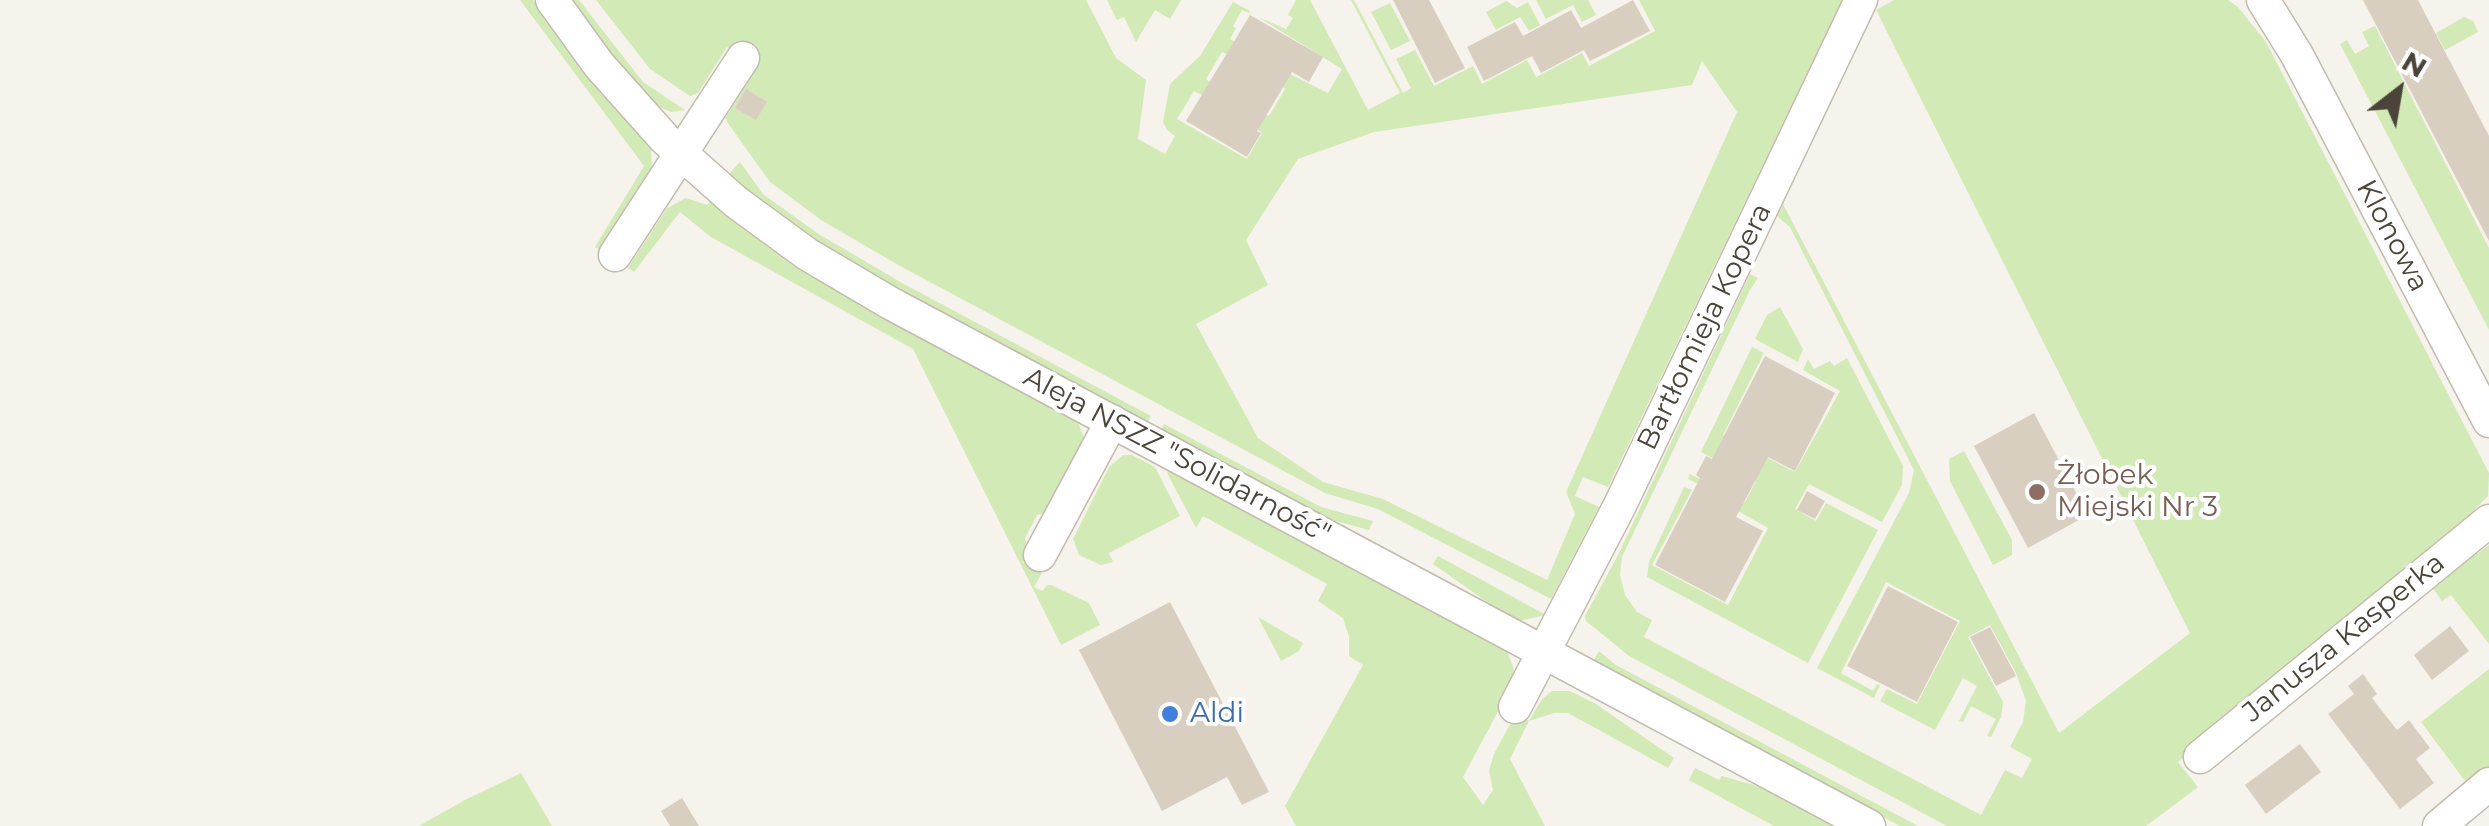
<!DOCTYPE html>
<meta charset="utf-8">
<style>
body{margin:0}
#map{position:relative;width:2489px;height:826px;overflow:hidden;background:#f6f3ec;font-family:Montserrat,sans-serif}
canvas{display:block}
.north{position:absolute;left:2349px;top:40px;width:100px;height:100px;-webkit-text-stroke:8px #fff;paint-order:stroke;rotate:31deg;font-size:28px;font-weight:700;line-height:40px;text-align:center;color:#4b4439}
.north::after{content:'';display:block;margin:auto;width:35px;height:45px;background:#4b4439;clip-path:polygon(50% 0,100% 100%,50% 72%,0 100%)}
</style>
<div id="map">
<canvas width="2489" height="826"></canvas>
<div class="north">N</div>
</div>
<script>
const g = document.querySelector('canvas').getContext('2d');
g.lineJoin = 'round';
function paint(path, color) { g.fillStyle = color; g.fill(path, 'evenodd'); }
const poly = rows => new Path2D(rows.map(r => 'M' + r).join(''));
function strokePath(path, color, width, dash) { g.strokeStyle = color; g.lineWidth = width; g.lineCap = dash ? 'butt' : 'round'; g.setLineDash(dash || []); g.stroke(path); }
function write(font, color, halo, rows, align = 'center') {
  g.font = font + ' Montserrat,sans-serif'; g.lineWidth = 8; g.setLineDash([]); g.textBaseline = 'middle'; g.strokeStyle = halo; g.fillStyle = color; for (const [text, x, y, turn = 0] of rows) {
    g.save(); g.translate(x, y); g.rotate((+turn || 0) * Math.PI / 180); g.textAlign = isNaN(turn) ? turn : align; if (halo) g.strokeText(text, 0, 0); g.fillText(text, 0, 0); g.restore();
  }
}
const green = poly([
 [520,0,533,0,587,76,651,149,652,171,603,251,595,247,644,166],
 [569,0,579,0,643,82,685,110,671,112,654,105,602,45],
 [596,0,1086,0,1116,58,1146,80,1138,139,1165,154,1175,136,1167,130,1163,122,1170,84,1200,56,1233,2,1250,11,1249,13,1242,10,1233,26,1236,28,1230,39,1235,42,1228,55,1222,52,1206,79,1211,83,1204,96,1194,91,1177,119,1247,159,1262,133,1254,127,1262,113,1269,116,1285,89,1279,84,1286,72,1328,93,1342,69,1258,17,1286,29,1293,18,1288,15,1296,0,1310,0,1368,110,1400,93,1351,0,1354,0,1403,93,1411,88,1396,59,1415,50,1434,86,1473,66,1482,84,1527,60,1536,77,1582,53,1589,66,1655,31,1639,0,1842,0,1608,487,1583,477,1575,496,1599,507,1551,599,1378,509,1325,493,900,266,821,220,770,182,727,122,726,117,758,66,727,47,698,93,690,96,650,69],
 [1702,61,1737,112,1566,492,1575,514,1547,580,1383,499,1323,482,1258,438,1196,324,1268,285,1246,240,1298,159,1374,132,1692,85],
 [1107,0,1181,0,1170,19,1155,10,1136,42,1124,17,1117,20],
 [1536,0,1588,0,1596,15,1582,22,1573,5,1546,19],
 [1894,0,2228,0,2238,7,2266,42,2489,473,2488,496,2475,509,2479,515,2178,762,2198,787,2146,826,1947,826,1629,656,1586,621,1585,616,1618,555,1750,274,1758,278,1750,290,1622,557,1620,575,1625,595,1637,612,1652,620,1644,637,1981,815,2005,770,2022,778,2032,759,2010,747,2023,722,2026,701,2016,673,1990,625,1968,637,2003,702,2001,717,1991,737,1987,736,1996,719,1971,706,1963,722,1959,721,1977,686,1963,678,1935,730,1880,701,1887,689,1917,704,1960,621,1886,582,1841,673,1873,691,1877,684,1880,685,1874,698,1817,668,1909,493,1914,470,1790,227,1777,216,1783,204,2059,733,2190,633,1876,10],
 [1506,1,1517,8,1528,2,1540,25,1529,31,1520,17,1496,30,1486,12],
 [1390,3,1410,41,1391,50,1371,12],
 [2464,17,2473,21,2478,32,2445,50,2436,33],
 [2375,26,2489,248,2489,330,2340,44,2347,40,2355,54,2369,46,2362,32],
 [740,162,763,194,817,233,902,283,1151,416,1147,423,836,255,727,176],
 [686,198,707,205,711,201,818,279,1078,422,1084,438,1046,512,1037,515,1025,538,1028,550,1023,562,1042,573,1034,587,1042,591,1047,585,1051,585,1089,603,1100,625,1061,645,913,349,711,237,680,212,634,272,628,268,667,208],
 [1780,307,1803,349,1798,362,1755,339,1767,315],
 [1752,347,1764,353,1723,435,1795,472,1840,391,1803,370,1808,359,1814,369,1830,361,1834,366,1847,358,1903,466,1902,485,1882,522,1809,484,1795,509,1816,521,1826,503,1878,530,1808,663,1647,577,1649,562,1684,487,1692,490,1652,565,1728,605,1768,528,1731,507,1733,502,1688,479,1690,474,1745,502,1756,481,1701,452],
 [1164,424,1321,507,1373,521,1369,530,1325,518,1161,430],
 [1964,451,2012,540,2012,555,1993,565,1950,481,1949,459],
 [1123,455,1132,455,1155,467,1180,516,1109,553,1113,562,1101,565,1079,555,1073,539,1109,467],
 [1169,469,1498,645,1508,653,1514,670,1510,689,1463,777,1483,805,1493,790,1489,771,1494,754,1515,715,1529,721,1542,699,1552,691,1570,691,1596,704,1674,758,1668,768,1568,713,1554,713,1529,721,1510,759,1545,826,1296,826,1285,806,1363,665,1349,656,1349,637,1343,618,1318,601,1327,584,1203,516,1196,528,1167,473],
 [2489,545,2489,644,2451,595,2442,601,2429,583,2473,548,2478,553],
 [1438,556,1546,615,1519,621,1500,611,1433,564],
 [1258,617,1303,643,1299,651,1281,661],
 [1599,651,1616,665,1918,826,1900,826,1593,662],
 [2489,669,2489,767,2468,785,2421,722],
 [1695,768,1719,780,1722,776,1768,789,1834,826,1774,826,1689,780],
 [521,773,552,826,419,826,465,800]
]);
const building = poly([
 [1393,0,1429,0,1465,68,1435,83],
 [1633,0,1650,31,1590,61,1584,50,1541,73,1532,56,1484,81,1467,47,1515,22,1523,36,1571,10,1581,28],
 [2363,0,2418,0,2489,136,2489,241],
 [1250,15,1323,57,1309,82,1292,72,1257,131,1261,133,1247,157,1186,121],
 [746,89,767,102,756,120,735,108],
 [1765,356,1835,393,1795,471,1768,457,1736,517,1763,531,1725,602,1655,565,1700,478,1696,475,1706,456,1712,459],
 [2034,413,2088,515,2028,548,1974,446],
 [1807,491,1825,501,1815,519,1797,510],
 [1888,586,1958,622,1917,702,1847,666],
 [1170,602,1269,792,1242,805,1227,777,1162,811,1079,650],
 [2450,626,2469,651,2432,680,2414,655],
 [1990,627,2016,676,1996,686,1970,637],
 [2363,674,2377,694,2372,698,2397,730,2409,720,2430,748,2416,759,2434,783,2400,809,2328,714,2354,694,2348,686],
 [2300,744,2321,772,2266,814,2245,785],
 [682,798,699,826,670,826,661,811]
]);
const minor = poly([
 [552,0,599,65,665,139,736,202,807,254,890,303,1869,826],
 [2263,0,2297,55,2489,421],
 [615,255,743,58],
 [1040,555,1112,421],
 [1515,707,1620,505,1861,0],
 [2200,757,2489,521],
 [2439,826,2489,784]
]);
const markers = [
 [2037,492,10,"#8d6e63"],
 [1170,714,10,"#3f7fe0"]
];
const streetNames = [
 ["Klonowa",2392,236,62],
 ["Bartłomieja Kopera",1705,327,-64],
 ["Aleja NSZZ \"Solidarność\"",1177,456,28],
 ["Janusza Kasperka",2344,638,-39]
];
const educationNames = [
 ["Żłobek",2057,476],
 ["Miejski Nr 3",2057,508]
];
const shopNames = [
 ["Aldi",1190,714]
];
paint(green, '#d2eab5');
paint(building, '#d8cfc1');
strokePath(minor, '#c2bbae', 35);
strokePath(minor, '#fff', 32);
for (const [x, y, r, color] of markers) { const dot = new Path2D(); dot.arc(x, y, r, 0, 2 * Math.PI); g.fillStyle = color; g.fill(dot); strokePath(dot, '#fff', 4); }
write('28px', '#4b4439', '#fff', streetNames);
write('28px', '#785e54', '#fff', educationNames, 'left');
write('28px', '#366cbe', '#fff', shopNames, 'left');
</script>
